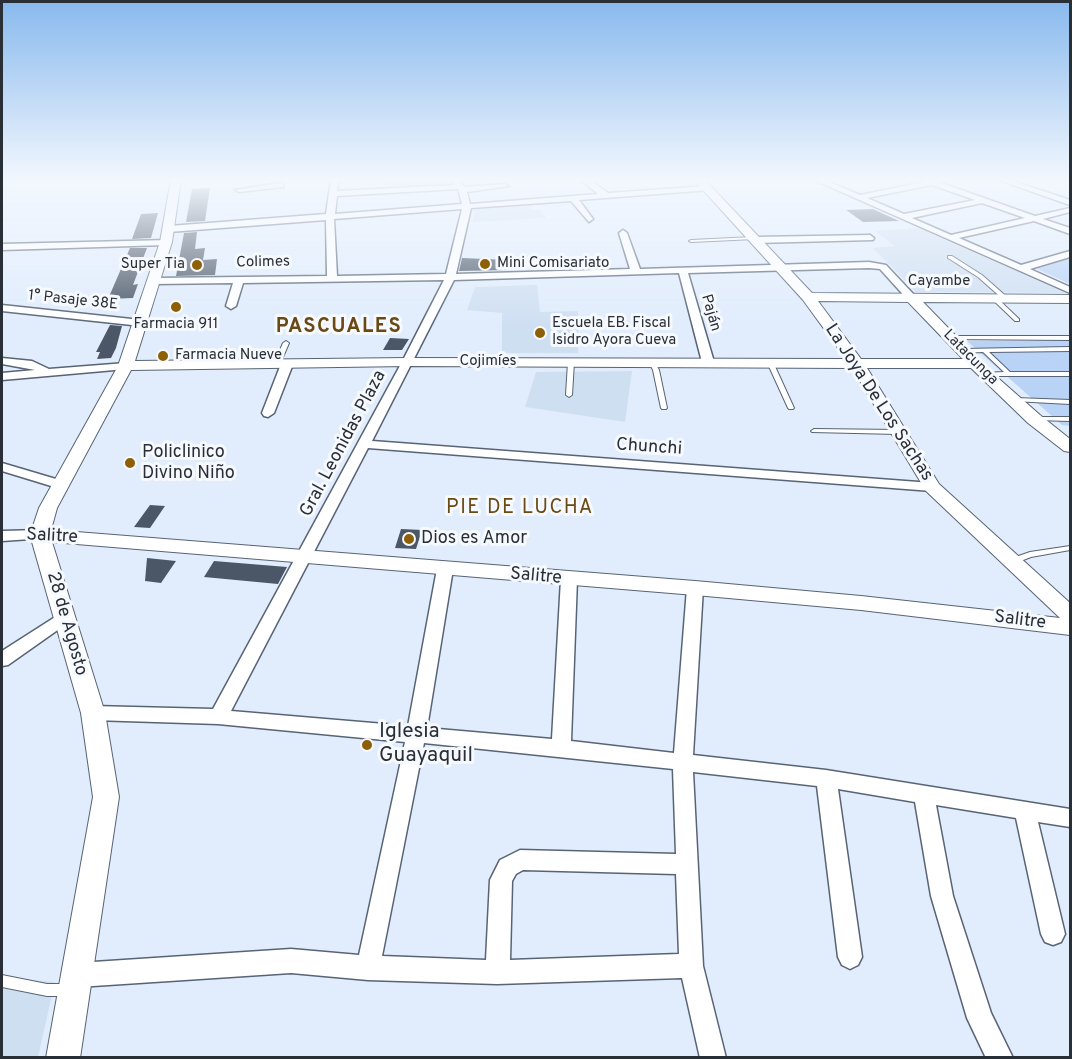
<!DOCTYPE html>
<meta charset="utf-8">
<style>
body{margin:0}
#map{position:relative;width:1072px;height:1059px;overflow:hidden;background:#e1edfd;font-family:Overpass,sans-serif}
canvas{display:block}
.frame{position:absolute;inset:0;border:3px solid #292f36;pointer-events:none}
</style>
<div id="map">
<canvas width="1072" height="1059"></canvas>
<div class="frame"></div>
</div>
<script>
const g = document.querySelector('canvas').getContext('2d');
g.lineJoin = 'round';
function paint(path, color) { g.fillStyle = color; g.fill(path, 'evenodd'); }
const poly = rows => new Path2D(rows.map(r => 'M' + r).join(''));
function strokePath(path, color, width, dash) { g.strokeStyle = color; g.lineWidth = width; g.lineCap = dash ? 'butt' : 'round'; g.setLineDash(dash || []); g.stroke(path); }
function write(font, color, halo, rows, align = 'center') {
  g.font = font + ' Overpass,sans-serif'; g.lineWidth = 6; g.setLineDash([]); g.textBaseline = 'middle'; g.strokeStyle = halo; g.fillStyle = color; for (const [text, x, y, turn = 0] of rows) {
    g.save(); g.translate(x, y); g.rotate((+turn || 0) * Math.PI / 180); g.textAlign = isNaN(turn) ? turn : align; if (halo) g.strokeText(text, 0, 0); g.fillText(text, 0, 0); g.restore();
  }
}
const built = poly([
 [383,179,446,179,449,184,387,188],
 [530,206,532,210,540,209,546,218,473,222,475,209],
 [918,228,1066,293,916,292,873,248,895,246,875,231],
 [537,285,540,312,578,311,578,353,502,353,502,313,467,310,475,287],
 [632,371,625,422,525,407,536,372],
 [2,977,55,982,38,1057,2,1057]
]);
const green = poly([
 [1070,258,1070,284,1037,269],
 [967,341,1070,341,1070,426,1062,425]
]);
const building = poly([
 [210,188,205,221,186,222,192,189],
 [873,209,899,221,863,222,846,210],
 [158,213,151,238,132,239,141,214],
 [197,232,195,249,205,248,203,260,217,259,215,275,176,276,184,233],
 [130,248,147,248,133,285,138,284,133,298,108,299],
 [462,258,509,260,509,270,459,271],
 [110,325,122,326,116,348,111,358,97,359,100,352,96,352],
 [390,338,409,339,402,350,383,350],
 [150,505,165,506,150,528,134,527],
 [401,529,422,530,416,549,395,548],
 [147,558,176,561,161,583,145,581],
 [214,561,287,567,278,584,204,577]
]);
const service = poly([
 [753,237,755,238,755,239,691,242,689,241,691,240,753,237],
 [948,256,952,256,982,275,1008,298,1008,300,1004,300,978,277,948,258,948,256],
 [993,298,997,298,1019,319,1019,321,1015,321,993,300,993,298],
 [949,336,1070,336,1070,340,947,339,946,338,949,336],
 [286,341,289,343,280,364,277,366,275,365,274,364,283,343,286,341],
 [1070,347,1070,351,989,352,1010,372,1070,372,1070,376,985,376,983,375,983,373,1004,372,983,352,962,353,959,351,962,349,1070,347],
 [571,360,574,362,572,395,569,397,566,395,568,362,571,360],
 [652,360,654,361,659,370,667,408,666,409,662,409,661,408,653,370,649,362,652,360],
 [770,360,773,362,794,408,793,409,789,409,788,408,767,362,770,360],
 [1015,398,1070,400,1070,404,1013,401,1013,399,1015,398],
 [1036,417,1070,417,1070,421,1034,420,1033,419,1036,417],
 [814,429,898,430,901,432,898,434,812,432,811,431,814,429],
 [1070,546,1070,550,1031,557,1013,564,1009,561,1010,559,1030,552,1070,546],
 [2,975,47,984,67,984,71,986,73,990,71,994,67,996,47,996,2,987,2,975]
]);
const minor = poly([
 [331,179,339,179,337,191,454,185,450,179,458,179,464,187,505,184,509,186,467,192,470,204,598,194,580,179,589,179,608,193,707,186,711,188,710,190,579,200,593,219,589,222,571,201,471,208,456,274,630,269,619,233,623,230,627,233,640,269,869,262,886,265,917,298,908,300,880,269,869,268,688,273,714,362,708,365,702,362,679,273,454,280,372,441,932,483,939,487,932,491,368,448,231,711,408,726,437,569,439,565,445,564,451,565,453,569,427,728,552,739,561,579,563,575,569,574,575,575,577,579,571,741,674,753,687,588,689,584,701,584,703,588,693,755,826,770,1070,809,1070,827,1038,822,1065,934,1061,942,1053,945,1045,942,1041,934,1016,818,936,805,953,896,991,1013,1013,1058,986,1058,967,1018,931,896,915,802,838,789,862,957,858,965,850,969,842,965,838,957,817,786,693,772,703,966,726,1058,700,1058,682,978,497,984,368,980,291,973,78,987,69,984,66,975,69,966,78,963,291,949,359,955,405,742,218,724,93,720,86,718,84,713,86,708,93,706,213,709,402,362,444,280,243,283,236,306,231,309,226,306,233,283,155,284,150,281,155,278,327,276,326,220,169,232,165,229,169,226,326,214,331,179],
 [458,189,462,204,335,214,337,196,458,189],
 [462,209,446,274,337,276,334,219,462,209],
 [424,743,673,769,676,854,520,850,500,860,490,880,486,960,382,956,424,743],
 [523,870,676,874,679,954,510,960,512,881,516,874,523,870],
 [812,179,822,179,860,195,924,182,919,179,930,179,1035,216,1070,208,1070,212,1043,219,1070,228,1070,234,1034,221,959,238,1021,265,1070,251,1070,257,1030,269,1070,287,1070,293,812,179],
 [932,185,975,200,904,214,867,198,932,185],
 [982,203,1025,218,951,235,912,218,982,203],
 [996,179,1007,179,1070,200,1070,205,996,179],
 [280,183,283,183,283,187,239,192,235,190,280,183],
 [870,235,874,238,873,240,755,243,751,240,755,237,870,235],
 [169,240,169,244,166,245,2,250,2,244,169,240],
 [2,305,141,320,146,323,141,326,2,311,2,305],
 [2,358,32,361,49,369,126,363,132,366,126,369,2,380,2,373,35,370,2,364,2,358],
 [287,361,293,364,274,413,268,417,264,416,262,413,281,364,287,361],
 [2,463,66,482,68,485,61,489,2,471,2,463],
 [40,530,48,535,45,538,2,541,2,531,40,530],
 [63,612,69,614,71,618,69,622,8,665,2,666,2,651,63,612]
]);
const tertiary = poly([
 [171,179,181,179,172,242,135,361,408,358,846,359,803,300,693,179,704,179,812,293,1070,295,1070,303,923,302,990,371,1040,415,1070,439,1070,452,1064,451,1028,423,971,368,867,368,939,484,1070,603,1070,635,861,610,695,595,52,542,105,713,119,797,80,1058,46,1058,93,797,81,713,30,535,39,508,118,366,160,242,171,179],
 [818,301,908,302,963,359,861,359,818,301],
 [408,366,852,368,926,491,1060,618,861,596,695,581,51,530,57,508,131,370,408,366]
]);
const markers = [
 [485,264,6,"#8d5f06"],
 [197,265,6,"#8d5f06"],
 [176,307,6,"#8d5f06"],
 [540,333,6,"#8d5f06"],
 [163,356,6,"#8d5f06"],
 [130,463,6,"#8d5f06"],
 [409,539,6,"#8d5f06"],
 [367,745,6,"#8d5f06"]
];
const farStreetnames = [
 ["Colimes",263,263,-1],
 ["Cayambe",939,282],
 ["1° Pasaje 38E",73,301,6],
 ["Paján",710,313,74],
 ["Latacunga",970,358,45],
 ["Cojimíes",488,362]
];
const farPoinames = [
 ["Mini Comisariato",497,264],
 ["Super Tia",185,265,"right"],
 ["Escuela EB. Fiscal",552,324],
 ["Isidro Ayora Cueva",552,341],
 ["Farmacia 911",176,325,"center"],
 ["Farmacia Nueve",175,356]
];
const streetNames = [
 ["La Joya De Los Sachas",878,403,57],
 ["Gral. Leonidas Plaza",344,444,-62],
 ["Chunchi",649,448,4],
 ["Salitre",52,537,3],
 ["Salitre",536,577,5],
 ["Salitre",1020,621,7],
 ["28 de Agosto",66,624,74]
];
const poiNames = [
 ["Policlinico",142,453],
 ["Divino Niño",142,474],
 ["Dios es Amor",421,539]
];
const farDistrictnames = [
 ["PASCUALES",339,328]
];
const neighbourhoodNames = [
 ["PIE DE LUCHA",520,509]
];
const nearPoinames = [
 ["Iglesia",379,733],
 ["Guayaquil",379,757]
];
paint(built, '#cfdff2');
paint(green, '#b8d3f6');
paint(building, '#4b5767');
strokePath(service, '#586475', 2);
strokePath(minor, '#586475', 3);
strokePath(tertiary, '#586475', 2);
paint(service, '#fff');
paint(minor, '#fff');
paint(tertiary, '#fff');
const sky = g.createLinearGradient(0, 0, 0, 327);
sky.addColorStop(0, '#88b9ed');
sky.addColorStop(0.55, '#f2f7fe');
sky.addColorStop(1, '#f2f7fe00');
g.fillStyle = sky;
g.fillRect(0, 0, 1072, 327);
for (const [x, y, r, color] of markers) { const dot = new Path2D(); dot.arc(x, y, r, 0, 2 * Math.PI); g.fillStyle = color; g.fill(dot); strokePath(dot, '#f6f9fd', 2); }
write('15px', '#292f36', '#f6f9fd', farStreetnames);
write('15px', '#292f36', '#f6f9fd', farPoinames, 'left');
write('18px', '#292f36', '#f6f9fd', streetNames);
write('18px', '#292f36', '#f6f9fd', poiNames, 'left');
g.letterSpacing = '1.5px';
write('bold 20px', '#694914', '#f6f9fd', farDistrictnames);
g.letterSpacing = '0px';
g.letterSpacing = '1.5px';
write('20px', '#694914', '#f6f9fd', neighbourhoodNames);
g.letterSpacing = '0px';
write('21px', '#292f36', '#f6f9fd', nearPoinames, 'left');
</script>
